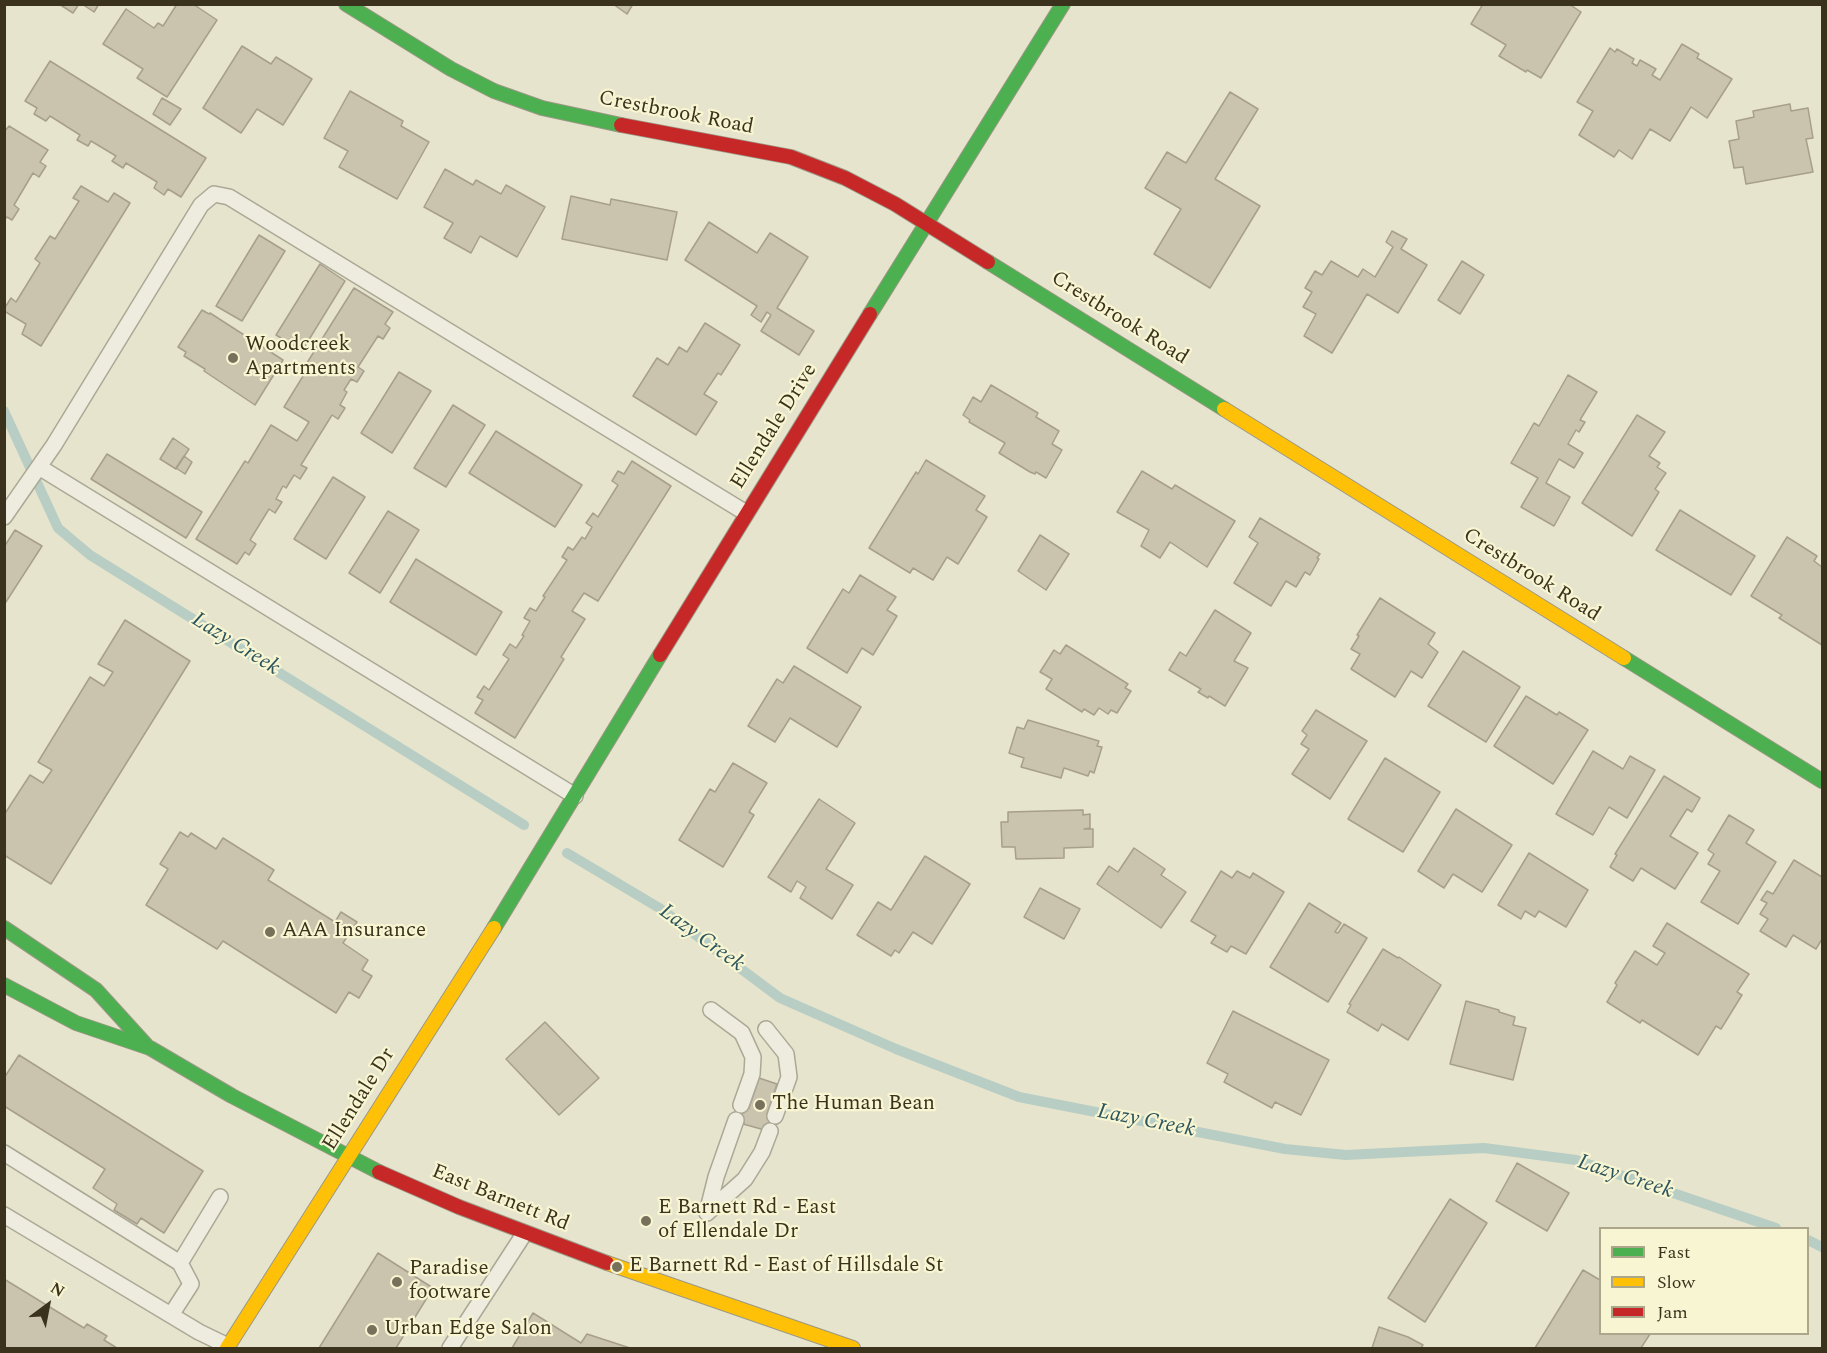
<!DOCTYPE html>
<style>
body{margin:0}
#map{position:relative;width:1827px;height:1353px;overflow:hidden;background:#e6e4cc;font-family:Spectral,serif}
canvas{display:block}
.frame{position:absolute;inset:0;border:6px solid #3b321d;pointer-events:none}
.legend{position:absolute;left:1599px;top:1227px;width:210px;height:108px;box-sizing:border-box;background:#f8f5d2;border:2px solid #aca78a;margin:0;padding:8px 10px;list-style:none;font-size:18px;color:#3b321d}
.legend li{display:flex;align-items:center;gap:12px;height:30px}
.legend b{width:30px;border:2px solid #aca78a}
.north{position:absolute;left:18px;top:1275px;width:60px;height:60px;-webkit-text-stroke:4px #f8f5d2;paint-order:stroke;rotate:32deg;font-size:16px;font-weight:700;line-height:24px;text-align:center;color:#3b321d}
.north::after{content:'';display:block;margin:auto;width:21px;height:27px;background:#3b321d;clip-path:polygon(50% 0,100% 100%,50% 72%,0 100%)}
</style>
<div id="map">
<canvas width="1827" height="1353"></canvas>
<div class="frame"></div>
<ul class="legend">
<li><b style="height:8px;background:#4caf50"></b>Fast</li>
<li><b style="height:8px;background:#ffc107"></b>Slow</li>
<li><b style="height:8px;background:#c62828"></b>Jam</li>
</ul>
<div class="north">N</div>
</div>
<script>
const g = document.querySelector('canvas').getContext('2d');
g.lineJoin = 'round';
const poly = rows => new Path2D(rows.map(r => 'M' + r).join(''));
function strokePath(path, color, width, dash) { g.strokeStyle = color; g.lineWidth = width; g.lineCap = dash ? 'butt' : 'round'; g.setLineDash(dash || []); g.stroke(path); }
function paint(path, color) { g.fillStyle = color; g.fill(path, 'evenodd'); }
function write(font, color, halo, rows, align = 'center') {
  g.font = font + ' Spectral,serif'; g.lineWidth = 4.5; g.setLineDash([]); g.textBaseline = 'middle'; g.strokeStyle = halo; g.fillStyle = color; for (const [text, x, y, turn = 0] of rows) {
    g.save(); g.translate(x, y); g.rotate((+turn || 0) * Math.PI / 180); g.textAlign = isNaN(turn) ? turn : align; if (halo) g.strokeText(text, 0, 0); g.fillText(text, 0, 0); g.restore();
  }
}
const stream = poly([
 [4,411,58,528,90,555,524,825],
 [567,853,661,909,780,998,896,1049,1019,1097,1285,1149,1346,1155,1484,1148,1576,1160,1776,1228],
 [1808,1240,1822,1247]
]);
const building = poly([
 [59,4,79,4,73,13,59,4],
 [82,4,99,4,94,12,82,4],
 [177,4,193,4,217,20,167,97,137,78,143,69,103,44,126,9,154,28,158,23,163,26,177,4],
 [613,4,633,4,627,14,613,4],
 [1483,4,1569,4,1581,12,1541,78,1527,70,1526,72,1499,56,1506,45,1471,24,1483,4],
 [1682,44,1699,54,1697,58,1732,79,1707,118,1691,107,1670,141,1650,129,1632,159,1619,150,1614,157,1579,135,1593,111,1577,102,1610,48,1615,52,1617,49,1634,59,1632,63,1637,66,1640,60,1656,69,1652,75,1660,80,1682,44],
 [242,46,271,64,276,57,312,79,283,125,257,109,241,133,203,108,242,46],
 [50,61,206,158,181,197,168,189,164,195,154,188,157,182,126,163,123,168,112,161,116,156,91,141,88,146,77,140,80,135,50,116,46,121,34,114,37,108,25,101,50,61],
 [350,91,403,121,401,126,429,142,397,199,339,167,348,151,324,138,350,91],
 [1230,92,1258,109,1215,179,1260,206,1210,288,1154,254,1181,209,1145,188,1167,152,1186,163,1230,92],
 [162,98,181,109,170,125,153,114,162,98],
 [1790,104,1791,111,1808,108,1813,138,1806,139,1813,172,1746,184,1743,167,1734,168,1729,141,1739,139,1736,121,1754,117,1753,111,1790,104],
 [9,126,48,150,40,162,46,166,39,177,33,173,14,205,19,209,12,220,7,217,4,220,4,132,9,126],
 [445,169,473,185,476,180,501,194,506,185,545,207,517,257,480,236,471,253,444,238,453,223,424,207,445,169],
 [81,186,108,202,114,193,130,203,41,346,22,334,26,324,4,311,4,309,11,298,16,302,40,263,35,259,50,236,55,239,79,201,73,198,81,186],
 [571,196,610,205,611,199,677,212,667,260,562,239,571,196],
 [709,222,757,253,770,233,808,257,777,308,814,331,799,355,761,331,771,315,767,312,761,322,751,315,757,306,685,260,709,222],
 [1392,231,1407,239,1401,249,1427,265,1398,313,1367,294,1332,353,1304,336,1316,314,1303,307,1312,292,1305,288,1315,271,1322,275,1331,261,1358,277,1363,269,1375,277,1393,247,1386,242,1392,231],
 [259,235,285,251,242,321,216,306,259,235],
 [1462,261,1484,275,1460,314,1438,300,1462,261],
 [320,264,345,281,302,351,276,335,320,264],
 [354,288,393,312,385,324,390,328,383,339,378,336,358,367,364,371,357,382,351,379,344,390,347,392,340,405,345,408,338,419,332,415,301,465,307,468,300,479,294,475,286,488,283,486,276,499,282,502,275,513,269,509,250,540,256,544,249,555,245,552,237,564,196,539,245,461,248,463,271,425,297,441,309,422,284,407,308,368,305,366,354,288],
 [202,310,209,314,210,313,283,360,255,405,204,371,205,369,184,356,186,352,178,347,202,310],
 [705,323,740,345,721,375,718,373,704,394,717,402,696,435,633,396,657,358,668,365,679,347,687,352,705,323],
 [399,372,431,391,392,453,361,433,399,372],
 [1568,375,1597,392,1580,420,1585,422,1579,432,1576,430,1568,444,1583,453,1574,468,1559,459,1546,483,1570,497,1554,526,1521,507,1538,478,1511,463,1534,423,1539,426,1568,375],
 [991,385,1038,413,1036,417,1059,431,1052,444,1062,450,1046,478,1036,472,1035,474,1030,472,999,453,1005,443,969,422,970,420,963,415,973,397,981,402,991,385],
 [453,405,485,425,446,487,414,468,453,405],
 [1637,415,1665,432,1649,456,1660,463,1657,467,1666,473,1655,489,1659,492,1632,536,1582,503,1637,415],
 [496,431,582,485,555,527,469,473,496,431],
 [173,438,189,449,176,469,160,459,173,438],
 [107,454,202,512,186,538,91,479,107,454],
 [184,456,192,462,185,474,176,468,184,456],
 [926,460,985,496,976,510,987,517,958,564,947,557,933,580,913,568,910,573,869,548,916,472,918,474,926,460],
 [632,461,671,486,598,601,584,593,572,611,585,619,561,657,564,659,515,738,475,713,483,700,477,697,484,686,489,690,509,659,503,655,510,644,516,648,524,636,522,635,530,621,524,618,530,608,536,611,545,597,543,596,567,560,562,557,568,547,573,550,582,537,585,539,592,527,586,523,593,513,598,517,618,485,612,481,618,471,624,474,632,461],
 [1142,471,1172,489,1175,485,1235,521,1207,567,1170,542,1160,558,1141,546,1149,530,1117,512,1142,471],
 [333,477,365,497,326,559,294,539,333,477],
 [1680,510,1755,556,1731,595,1656,550,1680,510],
 [388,511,419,530,380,593,349,573,388,511],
 [1260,518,1320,554,1317,558,1319,559,1310,575,1305,572,1296,587,1286,581,1271,606,1234,583,1258,543,1249,537,1260,518],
 [15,530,42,546,4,605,4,547,15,530],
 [1040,535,1069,554,1046,590,1018,571,1040,535],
 [1787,537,1817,556,1814,561,1822,567,1822,645,1779,618,1782,615,1751,596,1787,537],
 [416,559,502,612,476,655,390,602,416,559],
 [860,575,896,597,887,610,897,616,873,655,862,648,847,673,807,648,843,589,849,593,860,575],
 [1380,598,1435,633,1428,644,1438,652,1422,678,1411,671,1395,697,1351,669,1360,654,1351,649,1359,636,1357,635,1380,598],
 [1215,610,1251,633,1234,661,1248,668,1225,706,1209,696,1208,698,1198,692,1201,689,1169,670,1180,652,1186,656,1215,610],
 [125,620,190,661,51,884,4,855,4,815,30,775,43,783,52,770,38,762,90,677,104,686,113,672,98,664,125,620],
 [1066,645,1128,684,1125,688,1131,691,1117,713,1111,710,1108,714,1099,708,1094,715,1084,709,1082,712,1046,689,1052,679,1040,672,1054,650,1060,654,1066,645],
 [1463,651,1520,687,1486,742,1428,706,1463,651],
 [794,666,861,707,837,747,790,718,775,742,748,726,777,679,783,683,794,666],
 [1526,696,1557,715,1559,712,1588,730,1553,784,1494,746,1526,696],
 [1316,710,1367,741,1330,799,1292,774,1309,749,1301,744,1307,735,1302,731,1316,710],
 [1028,720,1099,741,1097,746,1102,747,1094,773,1090,771,1088,776,1064,768,1061,778,1021,767,1024,758,1009,753,1017,727,1024,729,1028,720],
 [1593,751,1623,769,1630,756,1655,770,1627,818,1609,807,1593,835,1556,814,1593,751],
 [1385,758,1440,792,1403,852,1348,819,1385,758],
 [733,763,767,783,749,812,754,815,723,867,679,840,710,789,715,792,733,763],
 [1664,776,1700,798,1692,812,1687,809,1670,836,1698,853,1675,889,1641,868,1633,881,1610,867,1617,855,1615,854,1664,776],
 [819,799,855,823,826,869,853,885,832,919,800,898,806,887,797,881,791,892,768,877,819,799],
 [1456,809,1512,845,1482,892,1453,874,1444,888,1418,871,1456,809],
 [1083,810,1083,815,1090,814,1090,828,1084,829,1093,829,1093,847,1064,848,1064,858,1016,859,1015,847,1002,847,1001,822,1008,822,1008,812,1083,810],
 [1729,815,1754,830,1746,843,1776,862,1738,924,1701,902,1720,871,1708,864,1714,854,1708,850,1729,815],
 [180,832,188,837,191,833,216,849,223,838,274,870,268,880,335,922,341,912,357,922,343,943,368,960,362,970,372,976,359,998,349,992,336,1013,223,941,217,949,146,905,168,869,160,864,180,832],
 [1134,848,1165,869,1161,875,1186,892,1161,928,1097,884,1109,866,1118,872,1134,848],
 [1529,853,1588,890,1566,927,1539,911,1535,917,1525,911,1521,919,1498,905,1529,853],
 [925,856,970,884,932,944,913,932,899,953,895,950,891,956,857,935,878,902,891,910,925,856],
 [1794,860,1822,877,1822,939,1816,949,1793,935,1786,947,1760,931,1768,919,1760,914,1767,903,1761,900,1767,891,1773,894,1794,860],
 [1221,871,1232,878,1237,871,1250,878,1253,873,1284,892,1246,954,1231,946,1227,952,1211,943,1216,936,1191,921,1221,871],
 [1040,888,1080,909,1064,939,1024,917,1040,888],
 [1309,903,1341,923,1335,932,1338,933,1344,924,1367,938,1328,1002,1270,967,1309,903],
 [1667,923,1749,974,1737,992,1742,995,1721,1029,1716,1026,1698,1055,1642,1020,1640,1023,1607,1002,1617,985,1615,983,1635,951,1657,965,1665,953,1653,946,1667,923],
 [1383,949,1398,958,1399,957,1441,985,1408,1040,1382,1024,1378,1031,1347,1012,1351,1005,1349,1004,1383,949],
 [1466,1001,1499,1010,1499,1012,1515,1017,1513,1025,1526,1028,1513,1080,1450,1064,1466,1001],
 [1233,1011,1329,1060,1301,1115,1275,1102,1272,1108,1224,1082,1228,1074,1207,1063,1233,1011],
 [545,1022,599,1078,559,1115,506,1059,545,1022],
 [19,1055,203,1171,164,1233,141,1218,137,1224,114,1210,117,1204,93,1188,105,1169,4,1106,4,1078,19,1055],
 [759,1078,777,1084,767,1114,777,1117,772,1132,743,1124,744,1123,734,1119,739,1105,749,1108,759,1078],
 [1517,1163,1569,1193,1547,1231,1496,1201,1517,1163],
 [1450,1199,1487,1223,1425,1322,1388,1298,1450,1199],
 [378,1253,433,1288,396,1348,319,1348,378,1253],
 [1583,1270,1600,1280,1600,1334,1650,1334,1641,1348,1535,1348,1583,1270],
 [4,1279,84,1328,87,1324,107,1336,104,1340,117,1348,4,1348,4,1279],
 [533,1313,581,1343,587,1334,630,1348,512,1348,533,1313],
 [1379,1327,1408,1337,1423,1345,1421,1348,1372,1348,1379,1327]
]);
const lane = poly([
 [39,467,575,796],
 [4,517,54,445,201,205,214,194,229,197,746,513],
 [711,1010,742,1033,753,1057,752,1074,741,1105],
 [766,1029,786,1054,789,1077,775,1116],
 [4,1153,180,1263,191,1284,171,1315],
 [707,1213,745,1179,762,1152,770,1131],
 [707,1213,716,1177,736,1120],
 [4,1215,199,1332,228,1346],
 [180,1263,220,1197],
 [450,1348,524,1234]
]);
const fast = poly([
 [346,4,451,69,494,91,542,108,621,125],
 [988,262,1224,409],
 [870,314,1063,4],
 [1624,658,1822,781],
 [4,928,96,990,146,1045],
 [494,928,660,655],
 [4,985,76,1023,150,1048,232,1096,379,1172]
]);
const slow = poly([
 [1224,409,1624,658],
 [607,1263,853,1348],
 [227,1348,494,928]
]);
const jam = poly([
 [621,125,791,157,845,178,895,204,988,262],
 [660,655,870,314],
 [379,1172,459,1207,607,1263]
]);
const markers = [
 [233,358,6,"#77705a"],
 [270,932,6,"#77705a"],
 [760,1105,6,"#77705a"],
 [646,1221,6,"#77705a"],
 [617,1267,6,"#77705a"],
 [397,1282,6,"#77705a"],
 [372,1330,6,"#77705a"]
];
const streetNames = [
 ["Crestbrook Road",676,114,11],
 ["Crestbrook Road",1119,319,32],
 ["Ellendale Drive",775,427,-58],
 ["Crestbrook Road",1531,576,32],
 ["Ellendale Dr",360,1100,-58],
 ["East Barnett Rd",500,1199,22]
];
const poiNames = [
 ["Woodcreek",245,346],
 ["Apartments",245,370],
 ["AAA Insurance",282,932],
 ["The Human Bean",772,1105],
 ["E Barnett Rd - East",658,1209],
 ["of Ellendale Dr",658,1233],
 ["E Barnett Rd - East of Hillsdale St",629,1267],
 ["Paradise",409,1270],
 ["footware",409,1294],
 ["Urban Edge Salon",384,1330]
];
const waterNames = [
 ["Lazy Creek",235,645,32],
 ["Lazy Creek",701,939,36],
 ["Lazy Creek",1146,1122,11],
 ["Lazy Creek",1625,1178,18]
];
strokePath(stream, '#b8cdc4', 10);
paint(building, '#cac3ad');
strokePath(building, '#a79f8b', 1.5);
strokePath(lane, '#aba896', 18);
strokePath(fast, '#9b9786', 16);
strokePath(slow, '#9b9786', 16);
strokePath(jam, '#9b9786', 16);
strokePath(lane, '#eeecdf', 15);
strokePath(fast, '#4caf50', 14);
strokePath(slow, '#ffc107', 14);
strokePath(jam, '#c62828', 14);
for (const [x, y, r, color] of markers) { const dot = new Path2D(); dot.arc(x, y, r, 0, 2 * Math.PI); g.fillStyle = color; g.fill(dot); strokePath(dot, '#f8f5d2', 2); }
write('21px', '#3b321d', '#f8f5d2', streetNames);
write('21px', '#3b321d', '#f8f5d2', poiNames, 'left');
write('italic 22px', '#2b545c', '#f8f5d2', waterNames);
</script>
